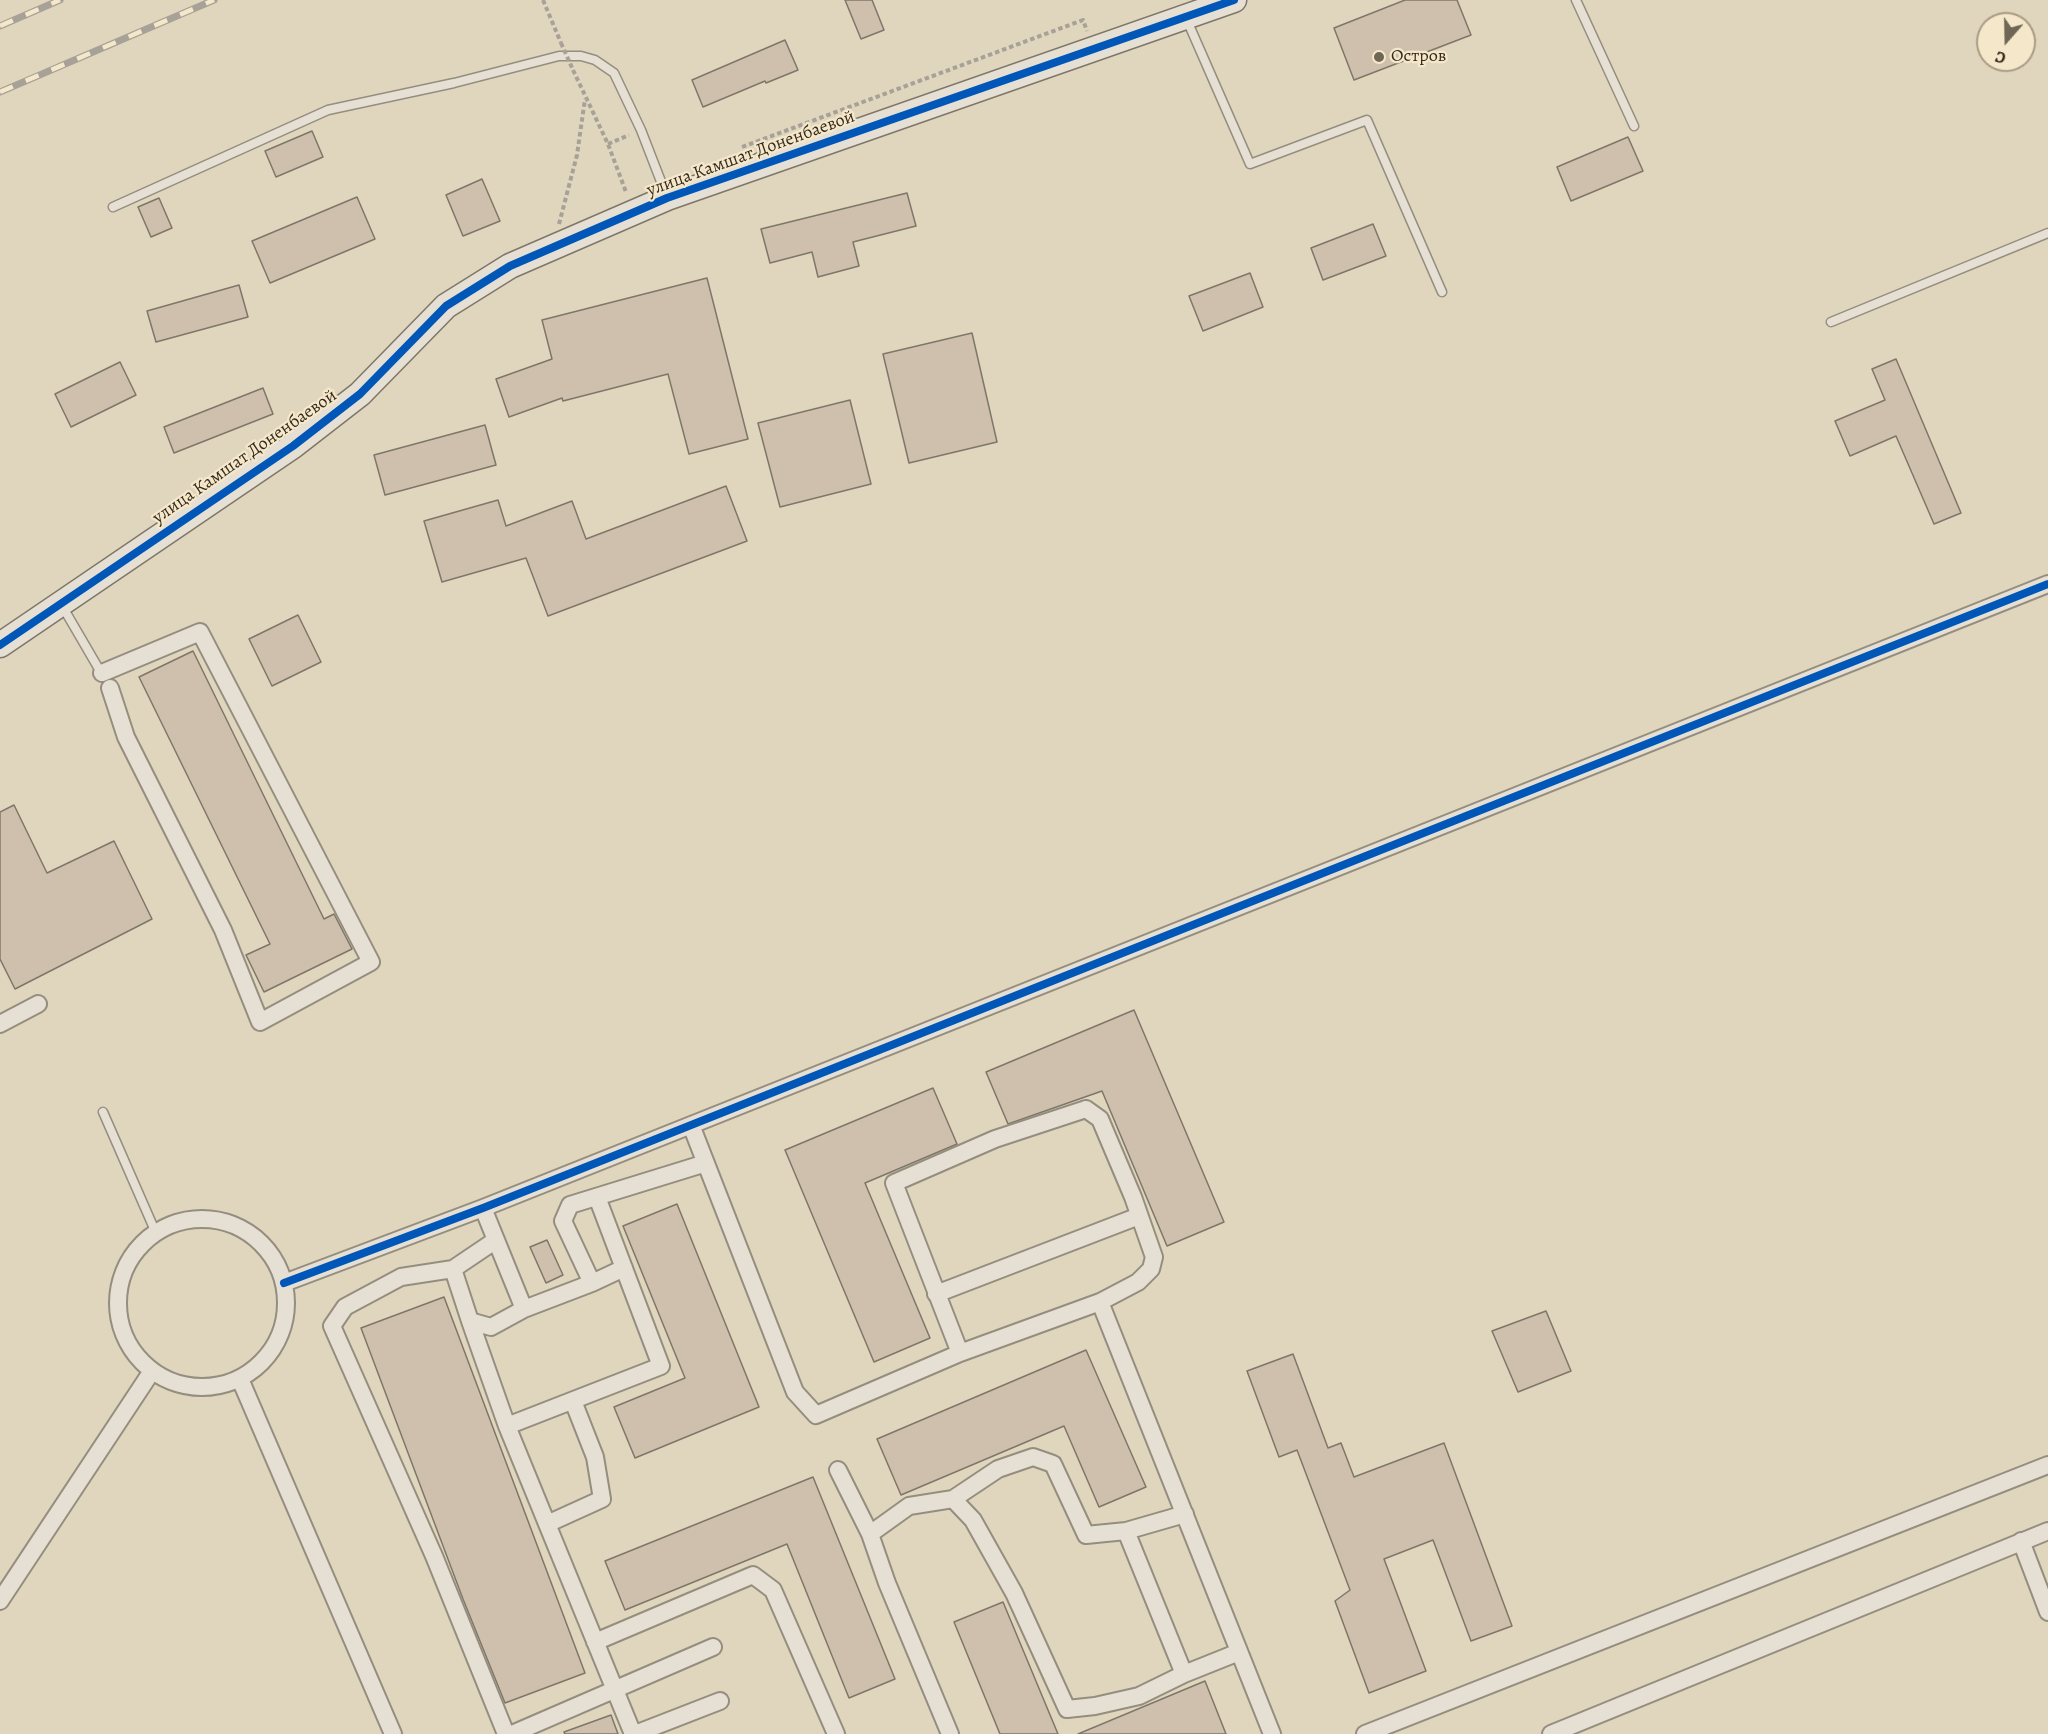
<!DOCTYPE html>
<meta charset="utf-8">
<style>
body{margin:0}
#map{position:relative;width:2048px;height:1734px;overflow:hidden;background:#e0d6bd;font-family:Alegreya,serif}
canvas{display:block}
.north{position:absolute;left:1976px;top:12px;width:60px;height:60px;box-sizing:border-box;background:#f5e8ca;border:2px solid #a89c85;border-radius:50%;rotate:200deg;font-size:16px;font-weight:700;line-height:24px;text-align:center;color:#34291d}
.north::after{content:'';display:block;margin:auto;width:21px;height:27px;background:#706655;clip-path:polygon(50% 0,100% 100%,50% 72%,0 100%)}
</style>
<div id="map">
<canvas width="2048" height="1734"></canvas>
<div class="north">С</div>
</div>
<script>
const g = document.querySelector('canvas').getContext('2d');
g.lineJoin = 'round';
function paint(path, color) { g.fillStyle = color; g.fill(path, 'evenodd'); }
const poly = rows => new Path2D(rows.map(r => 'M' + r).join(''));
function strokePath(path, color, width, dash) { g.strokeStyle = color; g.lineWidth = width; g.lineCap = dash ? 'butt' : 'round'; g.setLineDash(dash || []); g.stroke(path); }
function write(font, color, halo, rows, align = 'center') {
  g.font = font + ' Alegreya,serif'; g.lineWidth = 4.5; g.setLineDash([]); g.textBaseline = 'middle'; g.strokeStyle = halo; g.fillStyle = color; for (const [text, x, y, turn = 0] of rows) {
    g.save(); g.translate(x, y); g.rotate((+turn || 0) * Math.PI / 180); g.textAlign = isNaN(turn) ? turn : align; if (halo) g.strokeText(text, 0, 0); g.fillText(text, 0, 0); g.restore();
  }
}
const building = poly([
 [845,0,872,0,884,30,861,39,845,0],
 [1405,0,1457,0,1471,35,1354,80,1334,28,1405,0],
 [785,40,798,70,766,83,765,81,703,107,692,80,785,40],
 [312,131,323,157,276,177,265,151,312,131],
 [1628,137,1643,171,1571,201,1557,167,1628,137],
 [482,179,500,221,463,236,446,195,482,179],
 [907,193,916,226,853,242,859,266,818,277,812,252,770,263,761,229,907,193],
 [357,197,375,239,270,283,252,241,357,197],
 [159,198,172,228,151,237,138,207,159,198],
 [1373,224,1386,256,1323,280,1311,248,1373,224],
 [1250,273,1263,307,1203,331,1189,296,1250,273],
 [707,278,748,439,689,454,668,374,563,401,562,398,509,417,496,379,552,359,542,320,707,278],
 [239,285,248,317,156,342,147,311,239,285],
 [972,333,997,442,909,463,883,354,972,333],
 [1896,359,1961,513,1934,524,1896,436,1850,456,1835,421,1885,400,1872,369,1896,359],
 [120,362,136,395,71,427,55,394,120,362],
 [263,388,273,414,174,453,164,427,263,388],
 [850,400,871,484,780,507,758,423,850,400],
 [485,425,496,465,385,495,374,455,485,425],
 [726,486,747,541,548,616,526,558,442,582,424,521,498,500,506,526,572,501,586,539,726,486],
 [298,615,321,662,272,686,249,639,298,615],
 [193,651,324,919,334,914,352,949,264,992,246,955,270,944,139,677,193,651],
 [14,805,47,873,114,841,152,919,15,989,0,959,0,812,14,805],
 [1134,1010,1224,1222,1167,1246,1102,1091,1008,1124,986,1072,1134,1010],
 [933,1088,957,1144,865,1183,930,1338,874,1362,785,1150,933,1088],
 [677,1204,759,1407,635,1458,614,1407,685,1378,623,1226,677,1204],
 [547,1240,563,1275,546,1283,530,1247,547,1240],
 [444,1297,585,1673,505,1703,463,1599,361,1328,444,1297],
 [1546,1311,1571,1371,1518,1392,1492,1331,1546,1311],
 [1086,1350,1146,1487,1099,1507,1064,1426,901,1495,877,1439,1086,1350],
 [1293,1354,1328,1448,1341,1443,1354,1477,1444,1443,1512,1626,1471,1641,1433,1540,1384,1559,1426,1671,1369,1693,1335,1601,1350,1590,1297,1450,1279,1457,1247,1371,1293,1354],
 [813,1477,895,1679,849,1698,787,1544,625,1610,605,1561,813,1477],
 [1003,1602,1058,1734,1000,1734,954,1622,1003,1602],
 [1205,1681,1226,1734,1078,1734,1205,1681],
 [611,1715,618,1734,565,1734,564,1732,611,1715]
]);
const path = poly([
 [543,0,561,43],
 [573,70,608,144,626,192],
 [608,144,629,135],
 [742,147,1083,20,1087,31],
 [559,224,577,155,585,99]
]);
const lane = poly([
 [1576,0,1634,126],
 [1186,18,1250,164,1367,120,1442,292],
 [113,207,328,110,454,83,559,56,581,56,595,60,614,73,641,130,667,197],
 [1831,322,2048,233],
 [61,604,103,676],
 [103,1112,156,1233]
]);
const street = poly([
 [102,673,200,632,371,962,260,1022,223,930,126,737,110,688],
 [0,1024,38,1004],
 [1086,1109,1100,1119,1133,1197,1154,1257,1151,1269,1138,1282,1100,1302,960,1353,894,1183,995,1139,1086,1109],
 [691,1125,795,1392,816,1415,960,1353],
 [483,1208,524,1309,592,1283,563,1221,570,1205,706,1163],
 '118 1303a84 84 0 1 1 168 0a84 84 0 1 1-168 0Z',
 [496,1240,453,1269,470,1321,491,1327,524,1309],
 [453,1269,401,1277,345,1307,332,1326,434,1556,506,1734],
 [284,1283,483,1208,2048,584],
 [592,1283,624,1268],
 [936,1294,1139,1216],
 [1100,1302,1272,1734],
 [470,1321,507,1426,633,1734],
 [240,1379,393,1734],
 [507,1426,661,1366,597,1197],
 [838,1470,870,1534],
 [953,1499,998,1469,1033,1457,1053,1464,1086,1535,1126,1531,1185,1514],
 [547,1524,602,1499,595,1457,573,1401],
 [1126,1531,1184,1674],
 [2021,1541,2048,1612],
 [0,1601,152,1371],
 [595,1642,753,1575,773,1590,836,1734],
 [512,1734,713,1647],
 [635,1734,720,1701],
 [950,1734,887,1583,870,1534,909,1506,953,1499,973,1520,1014,1593,1067,1709,1095,1706,1139,1696,1184,1674,1239,1652],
 [1365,1734,2048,1465],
 [1551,1734,2048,1531]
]);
const secondary = poly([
 [0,645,293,446,360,394,446,306,510,266,667,198,1234,0]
]);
const rail = poly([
 [0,26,60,0],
 [0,92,214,0]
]);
const pathBridge = poly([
 [561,43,573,70]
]);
const cycleway = poly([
 [0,645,293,446,360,394,446,306,510,266,667,198,1234,0],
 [284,1283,483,1208,2048,584]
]);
const markers = [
 [1379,57,6,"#706655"]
];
const poiNames = [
 ["Остров",1391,57]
];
const streetNames = [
 ["улица Камшат Доненбаевой",751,154,-20],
 ["улица Камшат Доненбаевой",245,457,-35]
];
paint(building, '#cfc0ae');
strokePath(building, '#7e7769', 1.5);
strokePath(lane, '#958e7f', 11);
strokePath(street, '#958e7f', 20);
strokePath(secondary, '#7e7769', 27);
strokePath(path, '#a7a197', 4, [4.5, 3]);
strokePath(lane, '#e6e0d4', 8);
strokePath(street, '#e6e0d4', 16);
strokePath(secondary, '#e6e0d4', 24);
strokePath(rail, '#a7a197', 7);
strokePath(rail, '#f5e8ca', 4.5, [14]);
strokePath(pathBridge, '#a7a197', 4, [4.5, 3]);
strokePath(cycleway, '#0057b8', 8);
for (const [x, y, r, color] of markers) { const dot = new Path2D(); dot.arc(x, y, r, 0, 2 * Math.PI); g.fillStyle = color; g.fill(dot); strokePath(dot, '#f5e8ca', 2); }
write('18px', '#34291d', '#f5e8ca', poiNames, 'left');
write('18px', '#34291d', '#f5e8ca', streetNames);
</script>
